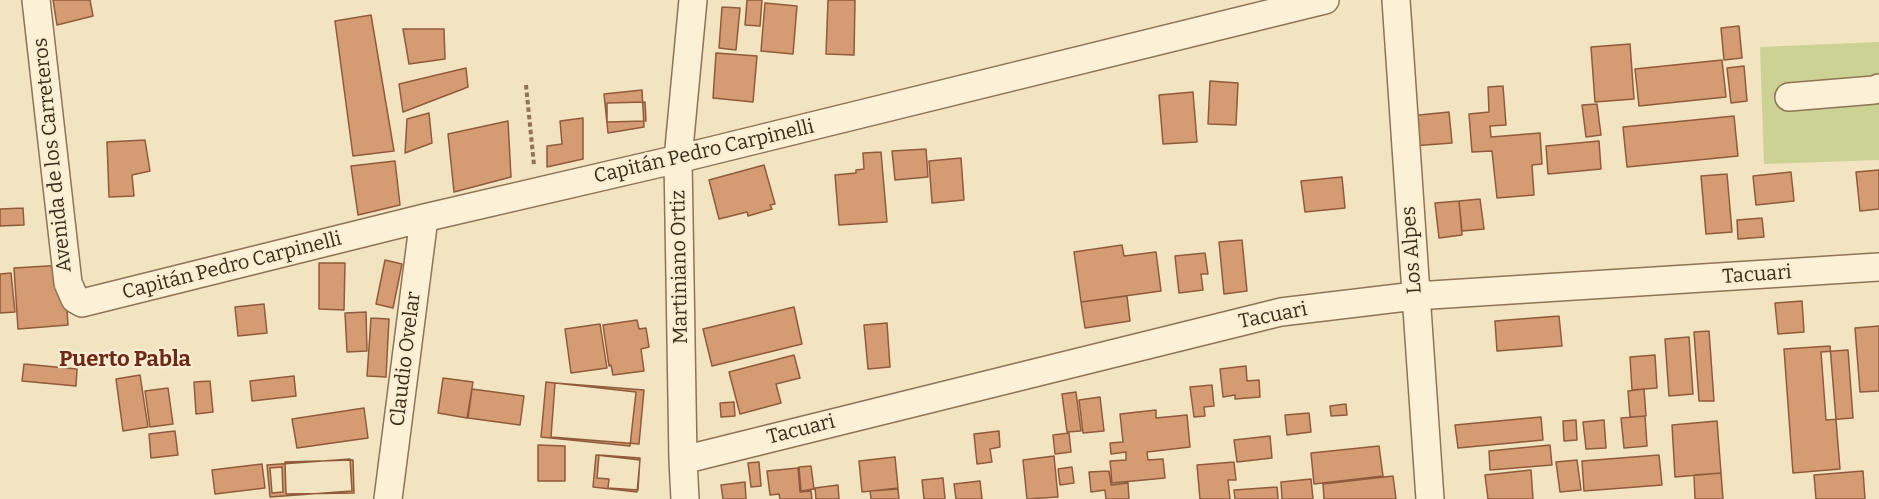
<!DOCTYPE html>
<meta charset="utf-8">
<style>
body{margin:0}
canvas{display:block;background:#f2e3c1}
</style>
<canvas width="1879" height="499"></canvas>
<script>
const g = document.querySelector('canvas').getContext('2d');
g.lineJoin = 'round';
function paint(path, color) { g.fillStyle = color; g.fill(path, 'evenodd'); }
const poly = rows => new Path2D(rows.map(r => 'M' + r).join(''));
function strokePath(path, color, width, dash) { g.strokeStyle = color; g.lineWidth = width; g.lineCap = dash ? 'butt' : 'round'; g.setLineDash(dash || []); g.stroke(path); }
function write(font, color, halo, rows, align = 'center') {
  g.font = font + ' Bitter,serif'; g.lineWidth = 4.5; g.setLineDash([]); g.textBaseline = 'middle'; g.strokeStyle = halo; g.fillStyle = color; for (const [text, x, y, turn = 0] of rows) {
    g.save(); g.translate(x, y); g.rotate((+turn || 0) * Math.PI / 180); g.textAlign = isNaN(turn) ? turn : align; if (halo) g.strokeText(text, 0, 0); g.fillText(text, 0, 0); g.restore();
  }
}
const green = poly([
 [1879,42,1879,160,1764,164,1760,47]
]);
const building = poly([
 [53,0,90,0,93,16,57,25,53,0],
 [747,0,762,0,760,26,745,25,747,0],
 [828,0,855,0,854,55,826,54,828,0],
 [765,3,797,6,793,54,761,51,765,3],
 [722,7,740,8,736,50,719,48,722,7],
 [371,15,394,151,353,156,335,21,371,15],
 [1739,26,1742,58,1724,60,1721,28,1739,26],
 [403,29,444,29,445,59,409,64,403,29],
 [1630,44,1634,99,1595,102,1591,47,1630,44],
 [716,53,757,56,753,102,713,98,716,53],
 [1722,60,1726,97,1639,106,1635,69,1722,60],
 [1744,66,1747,101,1731,103,1727,68,1744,66],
 [466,68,468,87,403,112,399,84,466,68],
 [1210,81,1238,83,1236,125,1208,124,1210,81],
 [1503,86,1506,125,1490,126,1491,137,1540,133,1542,164,1532,165,1534,195,1497,198,1492,151,1472,152,1469,114,1489,112,1488,87,1503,86],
 [642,90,644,127,608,133,604,94,642,90],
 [1193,92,1197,142,1163,144,1159,95,1193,92],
 [645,102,646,121,607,122,607,103,645,102],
 [1597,104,1601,135,1586,137,1582,105,1597,104],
 [1449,112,1452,143,1412,146,1409,116,1449,112],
 [429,113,432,143,405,153,407,119,429,113],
 [1734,116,1738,156,1627,167,1623,127,1734,116],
 [583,118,583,159,547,167,547,146,562,144,560,121,583,118],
 [508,121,511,177,454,192,448,134,508,121],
 [145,140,150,171,132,175,134,196,109,197,107,142,145,140],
 [1599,141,1601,169,1548,174,1546,146,1599,141],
 [926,149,928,177,895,180,892,151,926,149],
 [881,152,887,222,839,225,835,175,856,173,856,170,864,169,863,153,881,152],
 [961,158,964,200,932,203,929,161,961,158],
 [395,161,400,205,358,215,351,166,395,161],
 [764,165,775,204,770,205,772,209,748,216,747,212,719,219,709,180,764,165],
 [1879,170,1879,209,1860,211,1856,172,1879,170],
 [1791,172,1794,201,1756,205,1753,176,1791,172],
 [1727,174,1732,232,1706,234,1701,176,1727,174],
 [1342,177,1345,208,1305,212,1301,181,1342,177],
 [1480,199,1484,229,1462,231,1459,201,1480,199],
 [1459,201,1462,235,1439,238,1435,203,1459,201],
 [23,208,24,225,0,226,0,209,23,208],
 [1762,218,1764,237,1738,239,1737,220,1762,218],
 [1242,240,1247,291,1224,294,1219,242,1242,240],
 [1122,245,1124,256,1156,252,1161,291,1081,302,1074,252,1122,245],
 [1205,253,1208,274,1201,274,1203,290,1179,293,1175,256,1205,253],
 [385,260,402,264,393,308,376,304,385,260],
 [319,263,345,263,344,310,319,309,319,263],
 [64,265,68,325,18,329,14,268,64,265],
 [11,273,15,312,0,313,0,274,11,273],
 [1127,296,1130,321,1085,328,1081,302,1127,296],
 [1802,301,1804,332,1778,334,1775,303,1802,301],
 [264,304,267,333,238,336,235,307,264,304],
 [794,307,802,344,712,366,703,329,794,307],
 [366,312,367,351,347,352,345,313,366,312],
 [1559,316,1562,346,1497,351,1495,321,1559,316],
 [371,318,389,319,386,377,367,376,371,318],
 [637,320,639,329,646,328,649,347,641,349,644,371,613,375,611,365,609,366,603,325,637,320],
 [887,323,890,367,868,369,864,325,887,323],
 [600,324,607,368,571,373,565,329,600,324],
 [1879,326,1879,391,1860,392,1855,328,1879,326],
 [1709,331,1714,401,1699,401,1694,332,1709,331],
 [1689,337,1693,394,1669,396,1665,339,1689,337],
 [1830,346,1840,469,1793,473,1784,349,1830,346],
 [1848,350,1853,418,1826,420,1821,352,1848,350],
 [794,355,800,378,776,384,781,403,740,414,729,372,794,355],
 [1655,355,1657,388,1632,390,1630,357,1655,355],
 [24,364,77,369,76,386,22,381,24,364],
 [1246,366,1247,381,1259,380,1260,397,1235,399,1235,395,1223,397,1220,369,1246,366],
 [140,375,148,427,123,431,116,379,140,375],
 [294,376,296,396,252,401,250,381,294,376],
 [443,378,473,382,467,418,438,413,443,378],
 [210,381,213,412,196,414,194,382,210,381],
 [546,382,636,392,630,446,541,437,546,382],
 [555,383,644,390,639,444,551,437,555,383],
 [1212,385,1214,406,1204,407,1205,416,1194,417,1190,387,1212,385],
 [168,388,173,424,150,427,145,391,168,388],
 [472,389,524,396,520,425,468,418,472,389],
 [1644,389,1646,416,1630,417,1628,391,1644,389],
 [1076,392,1081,431,1067,432,1062,394,1076,392],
 [1100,397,1104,431,1083,433,1079,400,1100,397],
 [734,402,735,416,721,417,720,403,734,402],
 [1346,404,1347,415,1331,416,1330,406,1346,404],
 [364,408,368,438,297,448,292,419,364,408],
 [1156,410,1156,418,1187,415,1190,447,1147,452,1148,460,1163,459,1165,478,1112,483,1110,461,1126,460,1126,452,1111,454,1110,443,1123,442,1120,414,1156,410],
 [1309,413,1311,432,1287,435,1285,415,1309,413],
 [1645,416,1647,446,1624,448,1621,418,1645,416],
 [1541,417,1543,440,1458,448,1455,425,1541,417],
 [1576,420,1577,440,1564,441,1563,421,1576,420],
 [1604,420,1606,448,1586,449,1583,422,1604,420],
 [1717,421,1721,473,1675,477,1672,425,1717,421],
 [175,431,178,455,151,458,149,434,175,431],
 [999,431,1000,447,990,449,992,462,977,464,974,434,999,431],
 [1069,433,1071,452,1055,454,1053,435,1069,433],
 [1270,436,1272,458,1237,462,1234,440,1270,436],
 [538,445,565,446,565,481,538,481,538,445],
 [1550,445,1552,465,1490,470,1489,451,1550,445],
 [1379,446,1383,476,1314,484,1311,453,1379,446],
 [596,455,640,460,637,492,593,487,596,455],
 [599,455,640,458,638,490,608,488,609,479,597,478,599,455],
 [1659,455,1662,485,1584,491,1582,461,1659,455],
 [1054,456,1058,497,1027,499,1023,460,1054,456],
 [895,457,898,488,862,492,859,461,895,457],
 [350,459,352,491,270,497,267,465,350,459],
 [353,460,354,493,286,494,285,462,353,460],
 [1577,460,1581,490,1560,492,1556,462,1577,460],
 [759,462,761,486,751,487,748,463,759,462],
 [1234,462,1236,480,1228,480,1230,499,1200,499,1197,465,1234,462],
 [262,464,265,488,215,494,212,470,262,464],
 [811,466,814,489,801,491,799,467,811,466],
 [282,467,283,492,272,493,270,468,282,467],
 [1072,467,1074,483,1060,485,1058,469,1072,467],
 [798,468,800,492,811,491,812,499,780,499,779,494,770,495,767,471,798,468],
 [1531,470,1533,499,1488,499,1485,475,1531,470],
 [1109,471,1111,485,1128,483,1129,499,1106,499,1105,490,1091,492,1089,472,1109,471],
 [1863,471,1865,499,1816,499,1814,475,1863,471],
 [1721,473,1723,499,1695,499,1694,475,1721,473],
 [1393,476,1396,499,1324,499,1323,484,1393,476],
 [943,478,945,499,924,499,922,480,943,478],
 [1311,479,1313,499,1282,499,1281,482,1311,479],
 [980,481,982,499,956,499,954,484,980,481],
 [745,482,746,499,723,499,721,485,745,482],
 [838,485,839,499,816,499,815,488,838,485],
 [1277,487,1278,499,1235,499,1234,490,1277,487],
 [898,489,899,499,871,499,870,491,898,489]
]);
const path = poly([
 [526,85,534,165]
]);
const minor = poly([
 [36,0,68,283,75,299,82,303,424,218,678,159,1325,0],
 [1396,0,1430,499],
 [1789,97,1874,90,1879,88],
 [683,460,1281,312,1415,296,1879,267],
 [388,499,424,218],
 [685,499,683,460,678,159,693,0]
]);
const streetNames = [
 ["Capitán Pedro Carpinelli",704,152,-13],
 ["Avenida de los Carreteros",53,155,-96],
 ["Los Alpes",1412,250,-94],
 ["Capitán Pedro Carpinelli",232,266,-14],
 ["Martiniano Ortiz",680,267,-91],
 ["Tacuari",1757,275,-4],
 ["Tacuari",1273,316,-11],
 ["Claudio Ovelar",406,359,-83],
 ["Tacuari",801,430,-14]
];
const quarterNames = [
 ["Puerto Pabla",125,360]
];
paint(green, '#cbd294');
paint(building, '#d59b73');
strokePath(building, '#905b3a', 1.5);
strokePath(minor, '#8e7457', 30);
strokePath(path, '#8e7457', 4, [4.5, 3]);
strokePath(minor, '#fcf0d6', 27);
write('20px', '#3c2c1c', '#f9edd2', streetNames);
write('bold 22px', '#6e2817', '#f9edd2', quarterNames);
</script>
